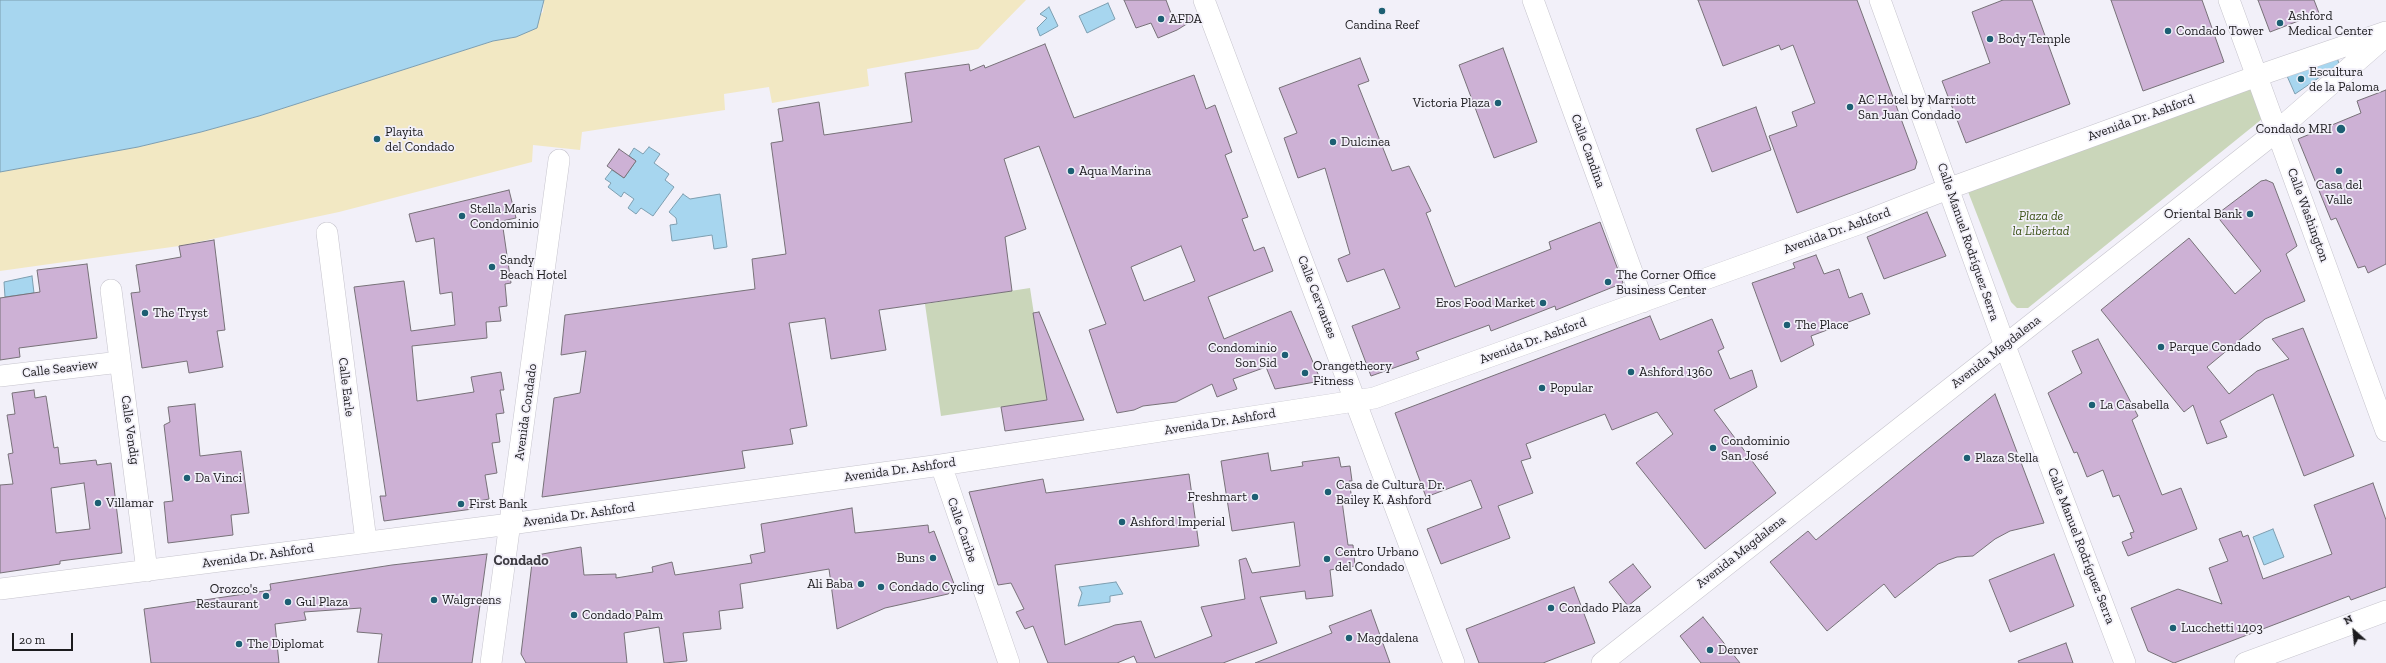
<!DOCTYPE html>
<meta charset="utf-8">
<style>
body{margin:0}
#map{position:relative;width:2386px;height:663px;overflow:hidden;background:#f2f0f9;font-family:"Zilla Slab",serif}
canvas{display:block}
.north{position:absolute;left:2334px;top:611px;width:40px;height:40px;-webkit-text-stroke:3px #f2f0f9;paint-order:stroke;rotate:333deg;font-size:11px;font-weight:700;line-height:16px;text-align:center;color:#1c1b1e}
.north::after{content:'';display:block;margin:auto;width:14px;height:18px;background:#1c1b1e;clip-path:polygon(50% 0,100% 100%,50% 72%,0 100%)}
.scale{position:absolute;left:12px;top:633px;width:61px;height:18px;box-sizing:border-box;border:2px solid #1c1b1e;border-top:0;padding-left:5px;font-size:12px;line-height:14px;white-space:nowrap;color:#1c1b1e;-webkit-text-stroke:3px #f2f0f9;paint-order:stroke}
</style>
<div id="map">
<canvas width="2386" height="663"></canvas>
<div class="north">N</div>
<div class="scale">20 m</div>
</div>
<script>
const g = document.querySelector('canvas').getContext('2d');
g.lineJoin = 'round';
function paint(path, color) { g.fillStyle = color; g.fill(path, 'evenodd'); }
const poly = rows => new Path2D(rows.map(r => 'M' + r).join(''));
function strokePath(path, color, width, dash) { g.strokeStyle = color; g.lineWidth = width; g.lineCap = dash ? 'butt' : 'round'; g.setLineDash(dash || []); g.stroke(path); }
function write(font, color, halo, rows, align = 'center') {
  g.font = font + ' "Zilla Slab",serif'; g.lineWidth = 3.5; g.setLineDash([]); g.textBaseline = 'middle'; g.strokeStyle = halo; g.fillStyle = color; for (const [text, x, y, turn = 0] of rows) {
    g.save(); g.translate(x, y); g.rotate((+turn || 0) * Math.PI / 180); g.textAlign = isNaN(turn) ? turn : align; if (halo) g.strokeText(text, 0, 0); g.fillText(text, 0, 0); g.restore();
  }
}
const green = poly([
 [2255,85,2267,115,2028,308,2017,308,2011,302,1967,189],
 [1030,288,1047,400,941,416,925,304]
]);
const sand = poly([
 [544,0,1026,0,978,49,867,69,869,86,772,103,769,87,724,94,725,110,582,132,580,150,533,145,532,162,339,212,179,246,0,271,0,172,138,147,201,132,259,116,493,41,516,37,543,12]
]);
const water = poly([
 [0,0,544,0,537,28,516,37,493,41,259,116,201,132,138,147,0,172,0,0],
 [1108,3,1115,19,1087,33,1079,16,1108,3],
 [1049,7,1058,26,1040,36,1037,28,1047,18,1040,14,1049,7],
 [2337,57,2339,64,2295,94,2287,76,2337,57],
 [649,147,660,154,654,163,669,174,665,180,674,187,653,216,641,208,636,214,628,208,634,199,624,192,621,197,608,187,611,183,605,179,612,170,624,178,636,161,629,156,634,148,643,154,649,147],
 [683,194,690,199,720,194,727,247,714,249,712,235,672,241,670,225,677,224,676,218,669,212,683,194],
 [32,276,34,293,5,297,4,282,32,276],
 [2273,529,2284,557,2264,565,2253,537,2273,529],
 [1116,582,1123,594,1110,596,1110,602,1078,606,1082,593,1079,587,1116,582]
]);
const building = poly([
 [1124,0,1166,0,1172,16,1198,17,1177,30,1158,38,1151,23,1136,28,1124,0],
 [1698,0,1857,0,1917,162,1915,169,1797,213,1769,136,1797,126,1792,112,1815,103,1793,45,1781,50,1779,45,1723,66,1698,0],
 [2003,0,2032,0,2070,104,1966,143,1942,81,1990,63,1972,12,2003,0],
 [2111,0,2202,0,2224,62,2143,91,2111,0],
 [2258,0,2314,0,2319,13,2270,32,2258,0],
 [1045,44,1074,118,1194,75,1206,109,1215,105,1232,152,1225,155,1248,217,1242,219,1254,251,1264,247,1273,271,1208,297,1224,339,1291,311,1321,381,1275,389,1266,367,1233,379,1237,389,1217,397,1212,384,1176,402,1143,406,1134,410,1117,413,1089,330,1106,324,1039,146,1004,159,1026,229,1005,237,1012,291,879,310,886,350,831,359,825,318,789,323,807,426,790,429,793,444,742,451,745,468,542,497,554,398,580,393,586,351,561,355,565,315,755,289,752,259,786,254,771,143,783,141,778,109,819,102,824,135,912,122,905,73,969,64,970,71,984,65,985,68,1045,44],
 [1181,246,1195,281,1144,301,1131,267,1181,246],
 [1503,48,1537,142,1494,158,1459,65,1503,48],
 [1360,58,1369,81,1358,85,1392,171,1409,166,1431,211,1426,213,1455,287,1551,249,1549,242,1600,222,1623,283,1556,310,1555,306,1491,331,1489,325,1416,352,1419,359,1371,376,1352,326,1400,308,1384,269,1347,282,1338,259,1350,254,1325,168,1298,178,1284,138,1297,133,1279,88,1360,58],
 [2386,90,2386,264,2368,273,2365,266,2358,268,2336,218,2331,220,2298,139,2361,113,2357,101,2386,90],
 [1756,107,1771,150,1712,172,1696,129,1756,107],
 [619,149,636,161,624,178,607,166,619,149],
 [2266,180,2273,183,2297,246,2286,254,2305,301,2265,319,2207,367,2229,394,2257,371,2289,359,2272,339,2303,328,2354,456,2304,476,2273,394,2220,421,2227,437,2207,444,2193,405,2184,412,2101,310,2189,238,2235,294,2261,271,2216,215,2261,181,2266,180],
 [509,190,516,218,502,221,511,283,505,284,507,306,499,307,501,321,486,322,487,338,412,346,417,401,474,392,471,377,501,372,504,390,500,390,504,413,496,414,500,442,492,443,497,473,485,475,489,499,479,501,480,508,384,521,380,496,386,496,354,287,404,281,411,331,455,325,452,292,440,294,434,238,416,242,409,214,509,190],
 [1927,212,1946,256,1884,279,1867,237,1927,212],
 [214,240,225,330,217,331,223,367,189,373,187,361,142,368,131,293,140,292,136,265,181,257,179,246,214,240],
 [1816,255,1824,274,1839,269,1849,298,1862,293,1870,314,1811,336,1814,345,1781,362,1752,283,1795,268,1793,263,1816,255],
 [87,264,97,338,19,348,20,357,0,360,0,298,40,292,37,270,87,264],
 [1039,312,1084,420,1005,431,1001,407,1047,400,1033,313,1039,312],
 [1650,316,1660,340,1712,319,1724,348,1718,351,1730,379,1752,370,1757,387,1714,410,1776,493,1705,549,1636,463,1673,434,1657,412,1612,430,1605,414,1526,444,1531,458,1521,461,1533,493,1498,506,1510,538,1441,564,1427,529,1482,508,1471,480,1426,497,1395,413,1650,316],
 [2098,339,2138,416,2132,420,2162,495,2181,488,2197,529,2128,556,2122,542,2132,538,2130,533,2134,532,2119,495,2113,497,2103,470,2087,477,2077,452,2074,453,2048,393,2082,373,2072,351,2098,339],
 [34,390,35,398,46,396,54,448,58,447,60,464,96,460,97,465,111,463,122,553,60,561,60,564,0,573,0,485,13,484,8,454,13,453,7,415,15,414,12,393,34,390],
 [84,483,90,529,56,533,51,488,84,483],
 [1995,394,2044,523,2010,531,1995,539,1973,556,1957,557,1938,564,1895,598,1884,584,1827,631,1770,562,1808,531,1816,540,1995,394],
 [195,404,200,456,241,451,249,513,231,515,233,535,168,543,164,502,173,501,164,425,170,422,168,407,195,404],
 [1268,453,1271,471,1303,466,1302,462,1339,457,1341,467,1350,466,1352,481,1349,481,1352,499,1342,501,1348,545,1353,545,1355,566,1330,570,1333,596,1306,599,1305,591,1260,597,1277,643,1223,663,1137,663,1134,656,1117,663,1048,663,1033,626,1025,629,1016,612,1024,609,1011,583,998,585,969,492,1043,479,1046,493,1189,474,1199,546,1055,565,1065,645,1115,625,1141,621,1155,658,1212,636,1201,607,1245,599,1239,560,1246,558,1252,573,1300,566,1294,522,1232,531,1221,461,1268,453],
 [2373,483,2386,520,2386,587,2351,600,2349,596,2174,663,2148,651,2131,608,2178,589,2222,604,2209,568,2228,561,2219,539,2241,531,2243,537,2248,535,2263,579,2332,554,2314,505,2373,483],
 [852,508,855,533,928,525,929,533,934,531,956,589,948,594,885,608,837,629,829,569,740,584,743,608,719,611,721,629,683,633,687,661,664,663,659,627,624,633,627,663,526,663,521,654,532,563,537,555,581,547,584,575,616,574,616,578,653,572,652,567,672,562,675,575,752,563,750,555,765,552,761,524,852,508],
 [487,554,472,663,378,663,382,634,357,632,361,608,304,612,306,620,275,624,279,663,151,663,144,609,271,590,270,584,392,565,487,554],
 [2054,554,2074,606,2010,632,1989,580,2054,554],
 [1633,564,1651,587,1628,606,1609,582,1633,564],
 [1574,587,1595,643,1543,663,1479,663,1466,629,1574,587],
 [1371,610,1390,663,1255,663,1332,633,1329,626,1371,610],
 [1703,617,1740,663,1701,663,1680,636,1703,617],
 [2066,643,2073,663,2019,663,2018,661,2066,643]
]);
const minor = poly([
 [1204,0,1454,663],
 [1533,0,1643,302],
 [1880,0,2005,346,2125,663],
 [2229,0,2386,431],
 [327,233,366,541],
 [111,290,147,571],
 [0,376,120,362],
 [941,465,1009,663],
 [0,589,510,524,941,465,1374,398,1861,223,1950,188,2257,76,2386,32],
 [491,663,559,160],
 [1602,663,2277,131,2386,36],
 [2245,663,2386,611]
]);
const markers = [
 [1382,11,4,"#1d5f73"],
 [1161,19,4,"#1d5f73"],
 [2280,23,4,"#1d5f73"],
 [2168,31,4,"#1d5f73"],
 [1990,39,4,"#1d5f73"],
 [2301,79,4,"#1d5f73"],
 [1498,103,4,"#1d5f73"],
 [1850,107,4,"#1d5f73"],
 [2341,129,5,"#1d5f73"],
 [377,139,4,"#1d5f73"],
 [1333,142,4,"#1d5f73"],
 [1071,171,4,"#1d5f73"],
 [2339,171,4,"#1d5f73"],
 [2250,214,4,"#1d5f73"],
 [462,216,4,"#1d5f73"],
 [492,267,4,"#1d5f73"],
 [1608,282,4,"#1d5f73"],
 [1543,303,4,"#1d5f73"],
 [145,313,4,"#1d5f73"],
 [1787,325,4,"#1d5f73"],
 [2161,347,4,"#1d5f73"],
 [1285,355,4,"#1d5f73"],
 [1631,372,4,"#1d5f73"],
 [1305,373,4,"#1d5f73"],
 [1542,388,4,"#1d5f73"],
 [2092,405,4,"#1d5f73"],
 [1713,448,4,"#1d5f73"],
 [1967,458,4,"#1d5f73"],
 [187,478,4,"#1d5f73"],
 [1328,492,4,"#1d5f73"],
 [1255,497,4,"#1d5f73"],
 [98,503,4,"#1d5f73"],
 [461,504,4,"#1d5f73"],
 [1122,522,4,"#1d5f73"],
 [933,558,4,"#1d5f73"],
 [1327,559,4,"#1d5f73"],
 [861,584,4,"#1d5f73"],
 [881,587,4,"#1d5f73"],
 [266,596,4,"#1d5f73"],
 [434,600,4,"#1d5f73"],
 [288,602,4,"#1d5f73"],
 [1551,608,4,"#1d5f73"],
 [574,615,4,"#1d5f73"],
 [2173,628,4,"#1d5f73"],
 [1349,638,4,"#1d5f73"],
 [239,644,4,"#1d5f73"],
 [1710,650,4,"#1d5f73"]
];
const poiNames = [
 ["Ashford",2288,16],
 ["Medical Center",2288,31],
 ["AFDA",1169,19],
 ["Candina Reef",1382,25,"center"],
 ["Condado Tower",2176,31],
 ["Body Temple",1998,39],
 ["Escultura",2309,72],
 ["de la Paloma",2309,87],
 ["AC Hotel by Marriott",1858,100],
 ["San Juan Condado",1858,115],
 ["Victoria Plaza",1490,103,"right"],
 ["Condado MRI",2332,129,"right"],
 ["Playita",385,132],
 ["del Condado",385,147],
 ["Dulcinea",1341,142],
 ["Aqua Marina",1079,171],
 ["Casa del",2339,185,"center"],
 ["Valle",2339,200,"center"],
 ["Stella Maris",470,209],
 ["Condominio",470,224],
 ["Oriental Bank",2242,214,"right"],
 ["Sandy",500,260],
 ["Beach Hotel",500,275],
 ["The Corner Office",1616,275],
 ["Business Center",1616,290],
 ["Eros Food Market",1535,303,"right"],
 ["The Tryst",153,313],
 ["The Place",1795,325],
 ["Parque Condado",2169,347],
 ["Condominio",1277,348,"right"],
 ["Son Sid",1277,363,"right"],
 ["Orangetheory",1313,366],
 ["Fitness",1313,381],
 ["Ashford 1360",1639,372],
 ["Popular",1550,388],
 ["La Casabella",2100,405],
 ["Condominio",1721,441],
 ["San José",1721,456],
 ["Plaza Stella",1975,458],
 ["Da Vinci",195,478],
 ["Casa de Cultura Dr.",1336,485],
 ["Bailey K. Ashford",1336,500],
 ["Freshmart",1247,497,"right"],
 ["Villamar",106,503],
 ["First Bank",469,504],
 ["Ashford Imperial",1130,522],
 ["Centro Urbano",1335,552],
 ["del Condado",1335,567],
 ["Buns",925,558,"right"],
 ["Ali Baba",853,584,"right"],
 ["Condado Cycling",889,587],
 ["Orozco's",258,589,"right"],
 ["Restaurant",258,604,"right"],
 ["Walgreens",442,600],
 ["Gul Plaza",296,602],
 ["Condado Plaza",1559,608],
 ["Condado Palm",582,615],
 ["Lucchetti 1403",2181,628],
 ["Magdalena",1357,638],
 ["The Diplomat",247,644],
 ["Denver",1718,650]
];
const streetNames = [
 ["Avenida Dr. Ashford",2141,118,-20],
 ["Calle Candina",1588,151,70],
 ["Calle Washington",2308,215,70],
 ["Avenida Dr. Ashford",1837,231,-20],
 ["Calle Manuel Rodríguez Serra",1968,242,71],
 ["Calle Cervantes",1317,297,69],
 ["Avenida Dr. Ashford",1533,341,-20],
 ["Avenida Magdalena",1996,352,-38],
 ["Calle Seaview",60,369,-7],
 ["Calle Earle",346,387,83],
 ["Avenida Condado",526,412,-82],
 ["Avenida Dr. Ashford",1220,422,-9],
 ["Calle Vendig",130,430,82],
 ["Avenida Dr. Ashford",900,470,-8],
 ["Avenida Dr. Ashford",579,515,-8],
 ["Calle Caribe",962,530,71],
 ["Calle Manuel Rodríguez Serra",2081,546,69],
 ["Avenida Magdalena",1741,552,-38],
 ["Avenida Dr. Ashford",258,556,-8]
];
const parkNames = [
 ["Plaza de",2041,216],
 ["la Libertad",2041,231]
];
const neighbourhoodNames = [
 ["Condado",521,561]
];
paint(green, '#cad6ba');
paint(sand, '#f2e8c3');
paint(water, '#a7d6ef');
strokePath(water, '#7d9eb0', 1);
paint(building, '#cdb1d5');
strokePath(building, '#777178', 1);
strokePath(minor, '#c6c4cd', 22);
strokePath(minor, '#fff', 21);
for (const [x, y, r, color] of markers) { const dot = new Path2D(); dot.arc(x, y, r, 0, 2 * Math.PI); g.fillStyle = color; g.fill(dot); strokePath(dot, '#f2f0f9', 1.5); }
write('13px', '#1c1b1e', '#f2f0f9', poiNames, 'left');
write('13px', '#1c1b1e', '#f2f0f9', streetNames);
write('italic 13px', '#3d5317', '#f2f0f9', parkNames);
write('bold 14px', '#3d3b42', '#f2f0f9', neighbourhoodNames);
</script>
